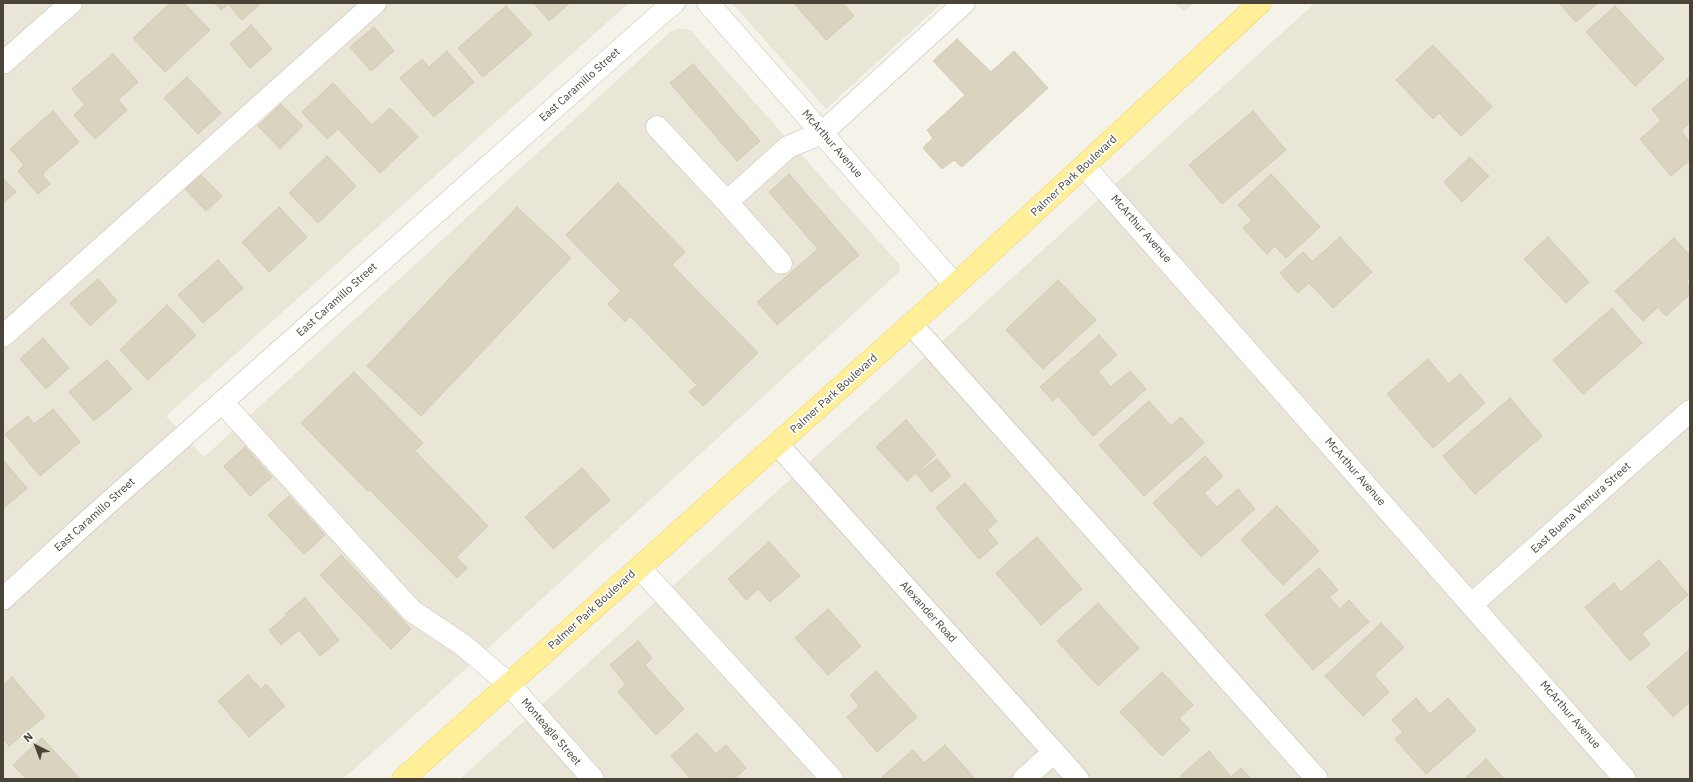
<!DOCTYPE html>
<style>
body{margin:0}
#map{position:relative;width:1693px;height:782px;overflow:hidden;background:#f5f3e9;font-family:"IBM Plex Sans",sans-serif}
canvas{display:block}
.frame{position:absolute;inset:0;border:4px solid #494437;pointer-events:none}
.north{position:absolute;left:16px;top:726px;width:40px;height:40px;-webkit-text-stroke:3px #fff;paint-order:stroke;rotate:318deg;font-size:11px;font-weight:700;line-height:16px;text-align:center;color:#494437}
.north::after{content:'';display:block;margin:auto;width:14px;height:18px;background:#494437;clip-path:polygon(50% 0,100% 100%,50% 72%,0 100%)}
</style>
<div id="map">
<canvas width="1693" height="782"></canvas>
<div class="frame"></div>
<div class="north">N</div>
</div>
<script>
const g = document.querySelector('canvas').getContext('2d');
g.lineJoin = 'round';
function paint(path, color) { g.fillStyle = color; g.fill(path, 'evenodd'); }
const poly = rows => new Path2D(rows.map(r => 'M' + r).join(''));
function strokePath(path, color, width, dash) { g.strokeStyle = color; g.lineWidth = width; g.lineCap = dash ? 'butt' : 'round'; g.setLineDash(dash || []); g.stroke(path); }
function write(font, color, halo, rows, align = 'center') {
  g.font = font + ' "IBM Plex Sans",sans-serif'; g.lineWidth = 3.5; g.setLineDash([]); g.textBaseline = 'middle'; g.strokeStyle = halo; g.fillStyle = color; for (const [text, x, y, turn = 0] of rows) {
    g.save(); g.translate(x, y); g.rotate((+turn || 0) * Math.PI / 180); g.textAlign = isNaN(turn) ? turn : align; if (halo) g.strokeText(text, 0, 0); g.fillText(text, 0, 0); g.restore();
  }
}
const residential = poly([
 [3,3,629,3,166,416,204,457,670,32,676,29,685,29,691,31,899,264,900,269,898,273,427,704,343,779,3,779],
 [732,3,942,3,826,109],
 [1175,3,1194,3,1184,12],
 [1315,3,1690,3,1690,779,460,779]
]);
const building = poly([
 [170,3,184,3,210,30,165,72,133,38,170,3],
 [214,3,261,3,242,20,228,4,221,10,214,3],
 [534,3,570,3,549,21,534,3],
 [794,3,843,3,854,16,826,40,794,3],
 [1559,3,1598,3,1576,22,1559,3],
 [506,6,532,35,483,77,458,48,506,6],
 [1615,6,1664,59,1635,86,1586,32,1615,6],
 [251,25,272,49,250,68,230,44,251,25],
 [374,27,394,51,371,71,350,47,374,27],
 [957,39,991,72,1014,51,1048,88,962,167,954,160,942,169,923,148,933,138,927,130,965,95,933,61,957,39],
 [1433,45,1492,107,1461,136,1439,113,1433,119,1396,80,1433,45],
 [447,51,474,82,434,117,400,78,422,59,429,67,447,51],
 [113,54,138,82,118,100,127,110,95,139,74,115,85,105,72,89,113,54],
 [693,64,760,141,737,161,670,83,693,64],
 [187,77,221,113,198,134,164,98,187,77],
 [1690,77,1690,123,1681,131,1690,142,1690,160,1671,176,1640,139,1661,121,1652,109,1690,77],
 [333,83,372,125,390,108,418,137,380,173,338,129,327,139,302,112,333,83],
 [281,104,303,126,280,149,258,126,281,104],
 [53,111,79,142,42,174,50,184,38,194,18,171,24,165,10,149,53,111],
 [1253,111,1286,150,1222,204,1189,165,1253,111],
 [327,156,356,186,318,223,289,193,327,156],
 [1470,157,1489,176,1462,202,1444,182,1470,157],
 [198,172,222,196,206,211,183,187,198,172],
 [789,174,859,255,777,325,757,302,818,249,769,192,789,174],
 [1271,174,1320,227,1286,258,1275,246,1267,254,1243,228,1252,220,1238,205,1271,174],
 [3,178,16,192,3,203,3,178],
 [618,183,685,252,672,265,758,353,703,406,689,392,697,385,630,316,625,322,608,304,621,291,566,235,618,183],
 [279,207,307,237,269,272,242,242,279,207],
 [517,207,571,258,421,416,367,366,517,207],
 [1340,237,1372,272,1333,308,1309,283,1298,293,1280,273,1303,252,1312,262,1340,237],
 [1548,237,1589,282,1566,303,1524,259,1548,237],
 [1674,238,1690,256,1690,278,1686,282,1690,287,1690,294,1666,316,1658,307,1643,321,1615,291,1674,238],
 [218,260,243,288,203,323,178,295,218,260],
 [98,279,117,301,90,326,70,303,98,279],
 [1058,280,1096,320,1043,369,1006,330,1058,280],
 [167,305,196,335,148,380,120,350,167,305],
 [1612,308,1642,343,1583,394,1553,360,1612,308],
 [1099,335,1117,355,1098,372,1111,387,1130,371,1146,389,1093,436,1058,396,1053,401,1040,387,1099,335],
 [43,338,69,368,46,389,20,359,43,338],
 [1428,359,1449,384,1460,374,1485,403,1433,448,1387,394,1428,359],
 [107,360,132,389,94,421,69,392,107,360],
 [354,372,423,443,415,451,488,526,456,557,467,568,457,578,370,490,368,491,301,423,354,372],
 [1510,398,1542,436,1475,494,1443,456,1510,398],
 [1149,401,1171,426,1181,417,1204,443,1144,496,1099,445,1149,401],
 [53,409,80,442,40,476,5,434,28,416,34,424,53,409],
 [906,420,936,455,907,481,876,447,906,420],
 [245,447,272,477,250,496,224,466,245,447],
 [1205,456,1223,476,1204,493,1217,507,1238,489,1255,509,1201,557,1153,503,1205,456],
 [937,459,951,476,931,492,917,474,937,459],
 [3,460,27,488,3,509,3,460],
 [582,468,610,500,553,549,525,517,582,468],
 [965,483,997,521,987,530,998,543,979,559,936,508,965,483],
 [289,496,325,535,304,554,268,515,289,496],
 [1277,506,1319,551,1283,585,1241,540,1277,506],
 [1037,537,1082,589,1041,625,996,573,1037,537],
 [769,542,800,576,770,602,758,589,746,600,728,579,769,542],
 [341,555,411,629,391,649,320,575,341,555],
 [1659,560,1688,595,1642,634,1650,644,1630,661,1585,607,1614,583,1621,592,1659,560],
 [1319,568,1338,590,1329,597,1340,609,1349,600,1369,622,1313,670,1265,615,1319,568],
 [305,598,339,640,320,656,299,630,281,645,269,630,286,616,285,614,305,598],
 [1098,603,1139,648,1098,686,1057,641,1098,603],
 [828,609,861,646,828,675,795,638,828,609],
 [1381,623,1404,647,1374,675,1389,692,1363,716,1325,676,1381,623],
 [638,641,652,658,645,665,684,709,656,735,618,692,626,684,610,665,638,641],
 [1690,649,1690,702,1673,717,1647,687,1690,649],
 [876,671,917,717,877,752,847,717,859,706,850,695,876,671],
 [1162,672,1193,705,1179,718,1190,730,1162,756,1120,712,1162,672],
 [248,675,261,689,266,684,285,706,249,737,218,701,248,675],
 [12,677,45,716,9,746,3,739,3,685,12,677],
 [1416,698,1430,714,1448,698,1476,730,1426,774,1395,739,1403,732,1392,720,1416,698],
 [697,733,716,754,726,745,746,768,734,779,691,779,671,756,697,733],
 [42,738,80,779,27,779,13,765,42,738],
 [945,745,975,779,883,779,882,777,913,750,924,763,945,745],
 [1209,751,1231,777,1241,768,1251,779,1183,779,1180,776,1209,751],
 [1486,759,1504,779,1464,779,1486,759]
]);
const minor = poly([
 [708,3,955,285],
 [3,63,71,3],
 [657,127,727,202,788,147,822,133,964,3],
 [1084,166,1625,779],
 [727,202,781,263],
 [911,324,1317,779],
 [3,336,375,3],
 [222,402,412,611,463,645,509,684,593,779],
 [778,445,1078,779],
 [640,568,832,779],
 [3,599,89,520,665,10,674,3],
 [1472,604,1690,411],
 [1024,779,1054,752]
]);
const major = poly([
 [403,779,955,285,1260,3]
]);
const streetNames = [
 ["East Caramillo Street",580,85,-42],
 ["McArthur Avenue",832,144,49],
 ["Palmer Park Boulevard",1074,176,-43],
 ["McArthur Avenue",1141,229,49],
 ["East Caramillo Street",337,300,-42],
 ["Palmer Park Boulevard",834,394,-42],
 ["McArthur Avenue",1355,472,49],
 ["East Buena Ventura Street",1581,508,-42],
 ["East Caramillo Street",95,515,-42],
 ["Palmer Park Boulevard",592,610,-42],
 ["Alexander Road",928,612,48],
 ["McArthur Avenue",1570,715,49],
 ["Monteagle Street",551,732,49]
];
paint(residential, '#e9e6d7');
paint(building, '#dad3c0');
strokePath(building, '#d3cab0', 1);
strokePath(minor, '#c1bcab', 23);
strokePath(major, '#ead262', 23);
strokePath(minor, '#fff', 22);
strokePath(major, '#ffef98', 22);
write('11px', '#494437', '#fff', streetNames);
</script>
